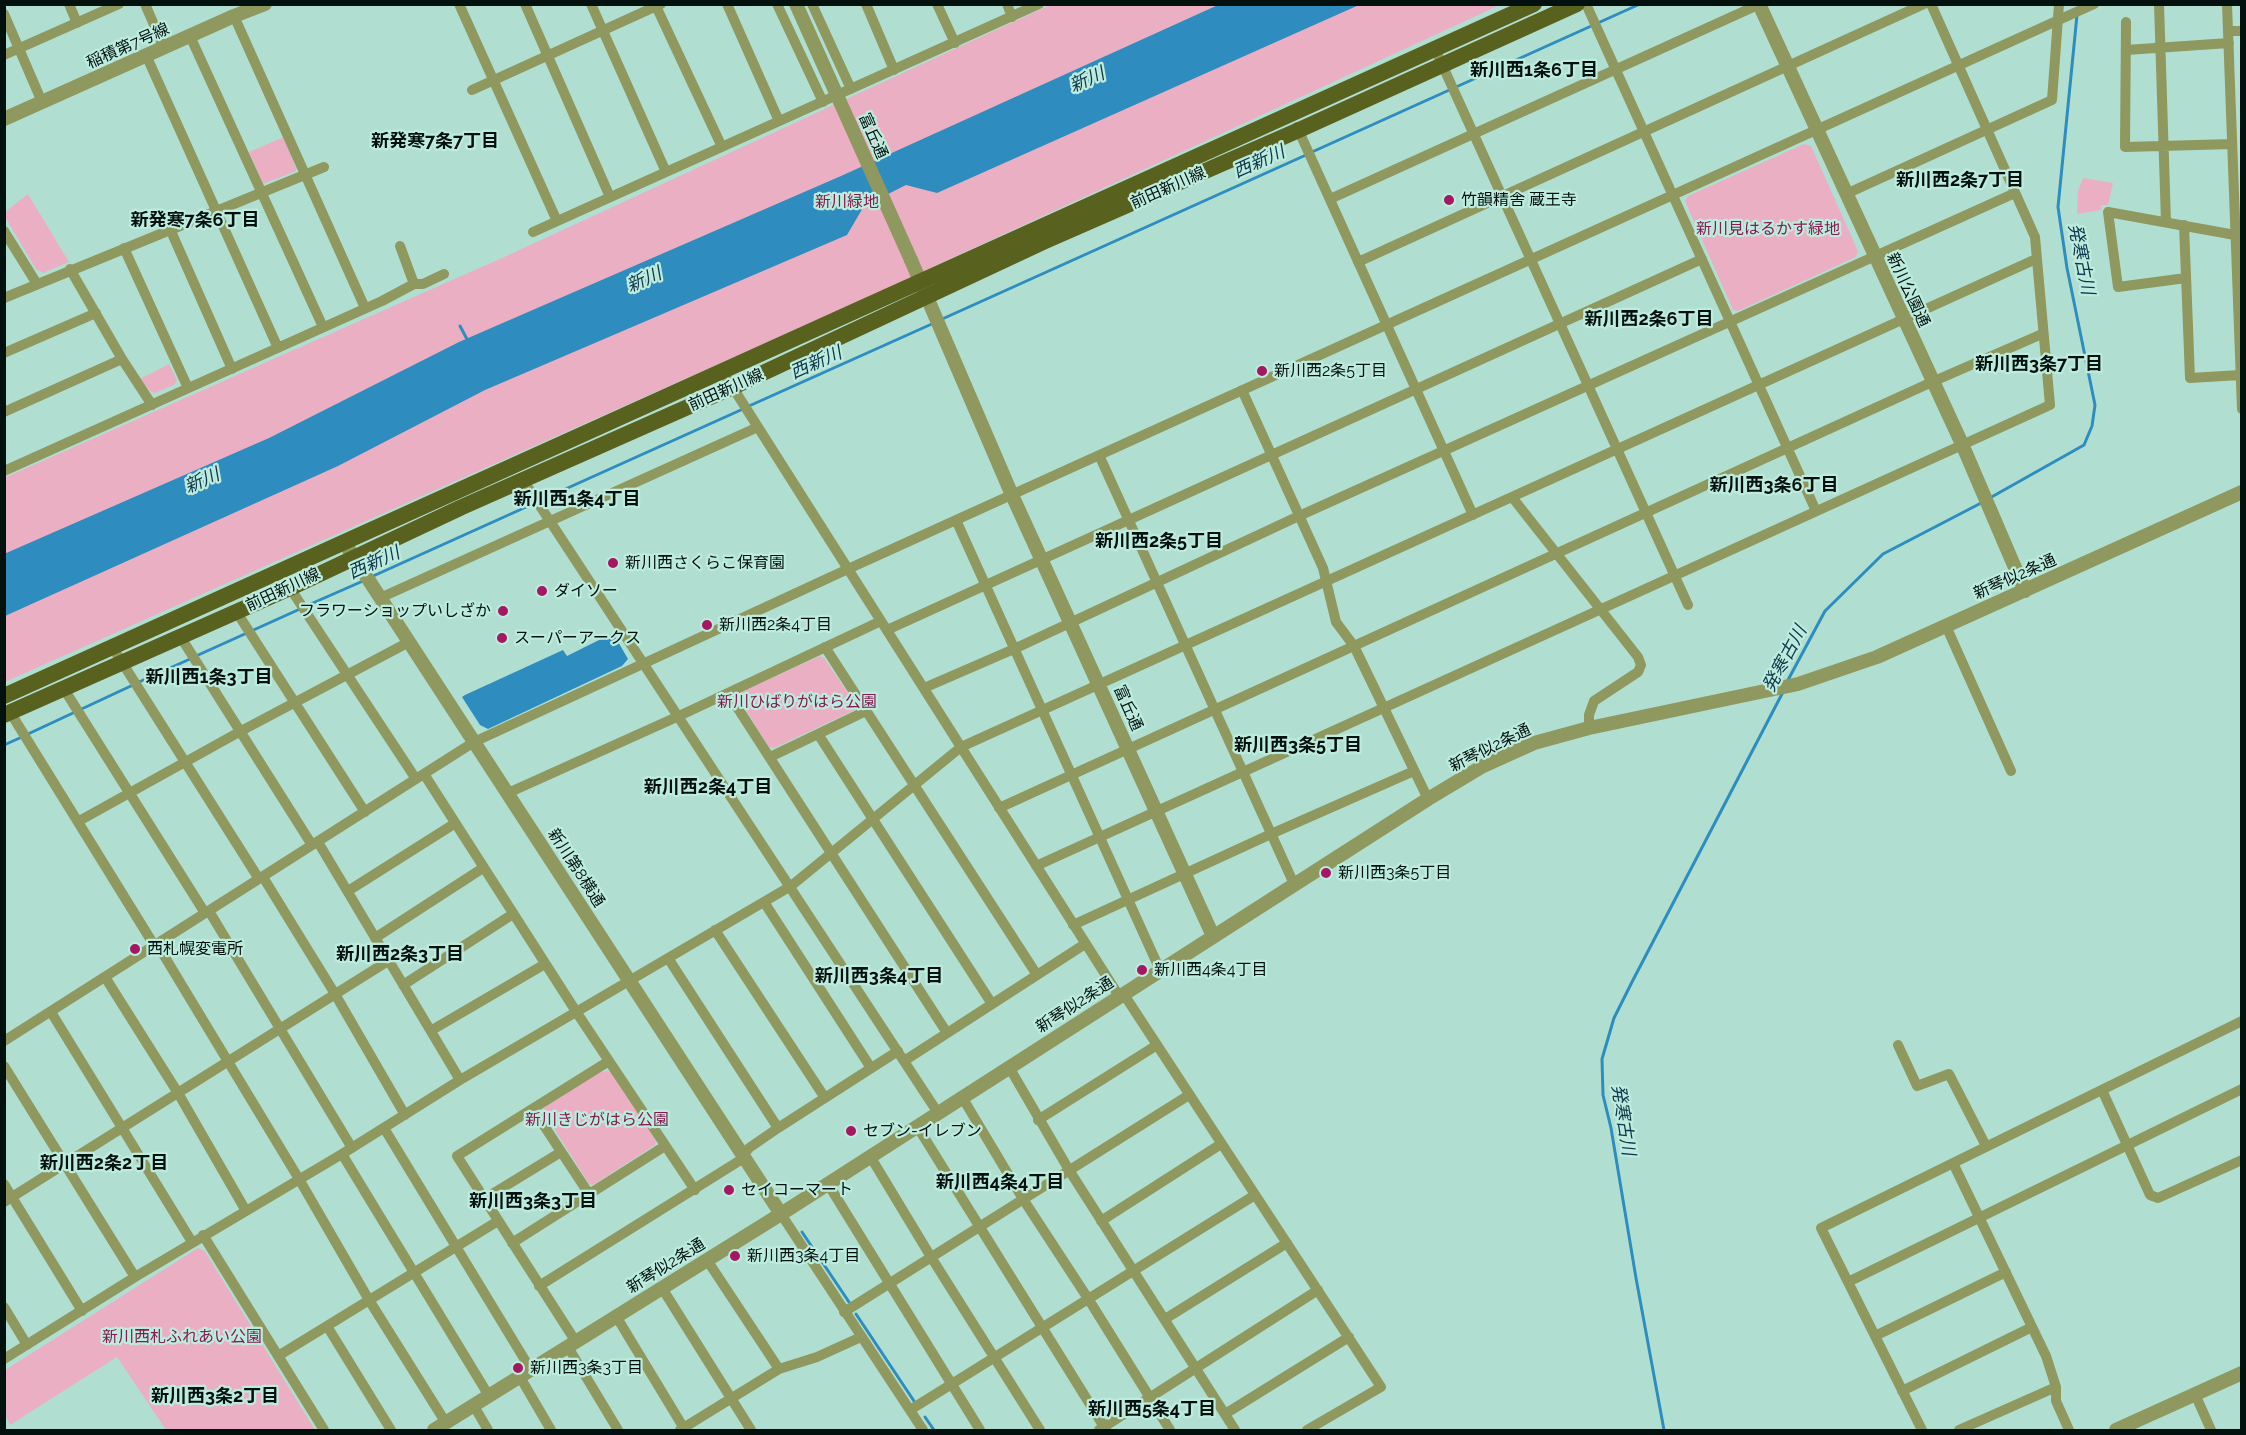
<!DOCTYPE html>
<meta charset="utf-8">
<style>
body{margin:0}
#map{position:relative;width:2246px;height:1435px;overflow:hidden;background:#b0dfd2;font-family:Raleway,sans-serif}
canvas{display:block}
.frame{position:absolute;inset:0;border:6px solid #02110d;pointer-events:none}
</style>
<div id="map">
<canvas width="2246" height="1435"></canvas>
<div class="frame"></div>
</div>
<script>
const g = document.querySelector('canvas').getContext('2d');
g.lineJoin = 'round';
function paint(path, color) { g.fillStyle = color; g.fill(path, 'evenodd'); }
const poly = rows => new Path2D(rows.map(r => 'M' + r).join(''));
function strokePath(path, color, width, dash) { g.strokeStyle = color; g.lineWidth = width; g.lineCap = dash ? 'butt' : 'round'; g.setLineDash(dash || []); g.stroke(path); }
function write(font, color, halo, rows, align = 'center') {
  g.font = font + ' Raleway,"Noto Sans JP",sans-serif'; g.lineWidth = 4.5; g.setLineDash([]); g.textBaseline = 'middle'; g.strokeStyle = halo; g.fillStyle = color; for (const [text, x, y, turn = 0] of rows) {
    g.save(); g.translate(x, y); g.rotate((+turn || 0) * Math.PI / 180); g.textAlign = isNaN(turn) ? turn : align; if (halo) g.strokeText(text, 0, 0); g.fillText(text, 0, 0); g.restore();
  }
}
const green = poly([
 [1050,5,1500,5,844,308,5,682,4,478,502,258],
 [284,137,296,168,296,171,263,184,249,152],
 [1804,144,1811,146,1858,251,1856,257,1738,311,1733,310,1685,201,1688,196],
 [2083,178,2113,183,2108,205,2101,205,2101,210,2077,214,2078,191],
 [28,194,69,262,43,273,36,269,5,217,5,212],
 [169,364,177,380,174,385,155,393,150,391,140,379],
 [820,656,824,658,857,706,855,710,774,748,769,747,738,698,739,693],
 [609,1071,620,1079,656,1142,655,1145,593,1185,589,1184,543,1111,544,1108,591,1073],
 [198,1248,204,1250,315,1430,166,1430,117,1357,10,1425,5,1415,5,1370]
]);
const water = poly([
 [1218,5,1359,5,937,193,906,185,864,206,847,235,485,390,338,466,5,616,4,554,269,438,459,342,841,176],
 [613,633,628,659,622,666,488,729,480,725,462,697,465,695,563,650,567,656]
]);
const stream = poly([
 [1312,152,1640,4],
 [940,320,1306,155],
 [460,326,468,341],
 [749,406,934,323],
 [1988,499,2084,445,2092,426,2095,405,2067,268,2058,207,2077,15],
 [541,500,743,409],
 [371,577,535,503],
 [306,606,363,581],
 [196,656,300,609],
 [1788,680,1825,611,1883,554,1983,502],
 [139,682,190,659],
 [28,734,133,685],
 [4,745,22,737],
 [802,1232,849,1302],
 [856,1314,914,1401],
 [925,1417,934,1430],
 [1664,1430,1636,1278,1611,1128,1603,1095,1602,1059,1614,1018,1632,982,1783,692]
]);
const minor = poly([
 [69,4,77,23],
 [145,4,164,48],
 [459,4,557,221],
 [525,4,610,197],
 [591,4,666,172],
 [655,4,722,147],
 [727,4,779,121],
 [777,4,823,102],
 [812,4,851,89],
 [866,4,894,70],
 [937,4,955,43],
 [1007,4,1012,17],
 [1586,4,1816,511],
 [2159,4,2166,222],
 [2227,4,2242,409],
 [4,14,42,102],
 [234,16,365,308],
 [2126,22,2125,147,2232,144],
 [2228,31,2242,31],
 [190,36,323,327],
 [1435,49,1688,605],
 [2126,50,2229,43],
 [4,55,119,4],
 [146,55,278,348],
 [472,90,661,4],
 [1297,127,1473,515],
 [1846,194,2052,100,2059,4],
 [1330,199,1760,4],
 [2184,225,2190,378,2240,375],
 [170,229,232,369],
 [4,231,37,284],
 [533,232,1039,4],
 [124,248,188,388],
 [1358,262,1924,4],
 [70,269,122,359,152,405],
 [2186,278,2118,287,2108,212,2235,235],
 [414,284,423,284,444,274],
 [4,298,324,167],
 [4,353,96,313],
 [723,372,1119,996],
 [1242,390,1323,568,1336,622,1354,646,1428,799],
 [4,412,122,359],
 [1099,455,1294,884],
 [4,471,382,301,414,284,400,246],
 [523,480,938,1113],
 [1512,497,1638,657,1641,665,1638,672,1594,701,1589,715,1589,728],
 [956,520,1160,970],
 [290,588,416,779],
 [380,598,758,427],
 [236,611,365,812],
 [1946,626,2011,771],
 [887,630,1702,259],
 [180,636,312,845],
 [825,647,1037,975],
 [113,648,259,879],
 [924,688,1014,649,1299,516,2015,193],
 [64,689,205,913],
 [728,693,947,1033],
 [10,712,154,945],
 [818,734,992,1004],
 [770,757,866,711],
 [424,774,577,1013,695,1190],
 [508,793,679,716,881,621],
 [999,808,1932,382,2042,334],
 [79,821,241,731,409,642],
 [318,842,460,1080],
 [1036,866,2050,405,2035,237,1931,4],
 [263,877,335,994,405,1115],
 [348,891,454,824],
 [764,902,871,1068],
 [209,911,352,1148],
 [1073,925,1271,834,1414,771],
 [715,930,825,1098],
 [375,938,483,868],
 [157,944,299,1179,369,1300,446,1423],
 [668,958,778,1128],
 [105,977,178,1093,246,1211],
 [403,985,513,914],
 [1123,993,1381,1387,1307,1430],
 [51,1012,192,1242],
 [432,1030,545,964],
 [4,1041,474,742,848,569,2094,4],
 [1898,1045,1917,1086,1949,1074,1986,1146],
 [904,1061,1085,944],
 [4,1066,135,1277],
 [1009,1067,1069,1170,1235,1430],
 [2102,1090,2150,1195,2158,1198,2242,1160],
 [962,1097,1023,1199,1089,1300,1170,1430],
 [533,1109,589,1194],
 [1038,1120,1157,1045],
 [917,1126,1106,1430],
 [384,1128,531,1370],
 [342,1154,489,1396],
 [870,1156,931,1257,1040,1430],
 [1953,1163,2046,1356,2056,1387,2056,1401,2069,1430],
 [4,1184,82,1311],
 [828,1184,980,1430],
 [484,1199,561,1152],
 [4,1202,388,961],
 [781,1214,923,1430],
 [1101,1221,1221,1144],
 [203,1235,324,1430],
 [512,1243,665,1146],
 [707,1260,779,1369],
 [1848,1282,2242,1089],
 [539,1286,739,1161,749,1148,778,1128,898,1051],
 [662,1288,751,1430],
 [4,1307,27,1345],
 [844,1312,1189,1095],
 [616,1316,685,1430],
 [1165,1319,1287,1243],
 [327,1326,391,1430],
 [1875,1336,2006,1272],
 [576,1342,457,1156,609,1061],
 [568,1347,618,1430],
 [278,1356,498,1221],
 [4,1359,135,1277,342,1154,460,1080,791,886,961,747,2036,259],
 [520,1377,551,1430],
 [1902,1391,2032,1327],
 [2195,1394,2211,1430],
 [474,1406,488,1430],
 [910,1410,1255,1195],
 [1225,1414,1349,1337],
 [680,1430,779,1369,817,1357,861,1337],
 [1099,1430,1318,1290],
 [1922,1430,1821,1228,2242,1021],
 [1959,1430,2056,1387]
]);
const tertiary = poly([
 [1759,4,1962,444,2025,591],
 [4,119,234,16,265,4],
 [911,260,1012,495,1213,936],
 [344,542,781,1214],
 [434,1430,781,1214,1428,799,1483,766,1534,743,1589,728,1798,684,1877,657,2242,492],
 [2116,1430,2242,1373]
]);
const primary = poly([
 [4,696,1534,4],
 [4,715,290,588,462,507,733,387,1043,242,1299,130,1577,4]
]);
const tertiaryBridge = poly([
 [796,4,911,260]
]);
const markers = [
 [1449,200,6,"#a31860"],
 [1262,371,6,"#a31860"],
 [613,563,6,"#a31860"],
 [542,591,6,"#a31860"],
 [503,611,6,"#a31860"],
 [707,625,6,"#a31860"],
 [502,638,6,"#a31860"],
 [1326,873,6,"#a31860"],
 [135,949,6,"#a31860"],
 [1142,970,6,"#a31860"],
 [851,1131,6,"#a31860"],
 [729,1190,6,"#a31860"],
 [735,1256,6,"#a31860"],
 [518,1368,6,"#a31860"]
];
const streetNames = [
 ["稲積第7号線",128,46,-24],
 ["富丘通",873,136,66],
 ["前田新川線",1168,188,-24],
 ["新川公園通",1908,290,65],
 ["前田新川線",726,390,-24],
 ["新琴似2条通",2015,577,-24],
 ["前田新川線",283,590,-25],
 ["富丘通",1128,708,66],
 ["新琴似2条通",1490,748,-26],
 ["新川第8横通",576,868,57],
 ["新琴似2条通",1075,1005,-33],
 ["新琴似2条通",666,1266,-32]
];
const poiNames = [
 ["竹韻精舎 蔵王寺",1461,200],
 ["新川西2条5丁目",1274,371],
 ["新川西さくらこ保育園",625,563],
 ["ダイソー",554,591],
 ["フラワーショップいしざか",491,611,"right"],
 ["新川西2条4丁目",719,625],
 ["スーパーアークス",514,638],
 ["新川西3条5丁目",1338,873],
 ["西札幌変電所",147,949],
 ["新川西4条4丁目",1154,970],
 ["セブン-イレブン",863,1131],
 ["セイコーマート",741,1190],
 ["新川西3条4丁目",747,1256],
 ["新川西3条3丁目",530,1368]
];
const parkNames = [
 ["新川緑地",847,202],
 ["新川見はるかす緑地",1768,229],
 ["新川ひばりがはら公園",797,702],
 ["新川きじがはら公園",597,1120],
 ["新川西札ふれあい公園",182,1337]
];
const neighbourhoodNames = [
 ["新川西1条6丁目",1534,71],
 ["新発寒7条7丁目",435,142],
 ["新川西2条7丁目",1960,181],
 ["新発寒7条6丁目",195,221],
 ["新川西2条6丁目",1649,320],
 ["新川西3条7丁目",2039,365],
 ["新川西3条6丁目",1774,486],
 ["新川西1条4丁目",577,500],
 ["新川西2条5丁目",1159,542],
 ["新川西1条3丁目",209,678],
 ["新川西3条5丁目",1298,746],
 ["新川西2条4丁目",708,788],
 ["新川西2条3丁目",400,955],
 ["新川西3条4丁目",879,977],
 ["新川西2条2丁目",104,1164],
 ["新川西4条4丁目",1000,1183],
 ["新川西3条3丁目",533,1202],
 ["新川西3条2丁目",215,1397],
 ["新川西5条4丁目",1152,1410]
];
const waterNames = [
 ["新川",1087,80,-24],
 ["西新川",1259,162,-24],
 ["発寒古川",2081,259,79],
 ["新川",644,280,-24],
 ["西新川",816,363,-24],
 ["新川",202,481,-24],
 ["西新川",374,563,-24],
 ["発寒古川",1785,659,-62],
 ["発寒古川",1623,1120,81]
];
paint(green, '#ebafc4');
paint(water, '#2e8dbe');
strokePath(stream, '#2e8dbe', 3);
strokePath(minor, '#8f985f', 10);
strokePath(tertiary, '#8f985f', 14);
strokePath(primary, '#59611f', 16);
strokePath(tertiaryBridge, '#8f985f', 14);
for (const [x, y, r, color] of markers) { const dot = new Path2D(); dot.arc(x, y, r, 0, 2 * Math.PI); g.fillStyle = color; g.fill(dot); strokePath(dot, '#bdecdf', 2); }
write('16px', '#02110d', '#bdecdf', streetNames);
write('16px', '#02110d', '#bdecdf', poiNames, 'left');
write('16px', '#831c4e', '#bdecdf', parkNames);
write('bold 18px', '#02110d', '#bdecdf', neighbourhoodNames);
write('italic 18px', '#0f374c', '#bdecdf', waterNames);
</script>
